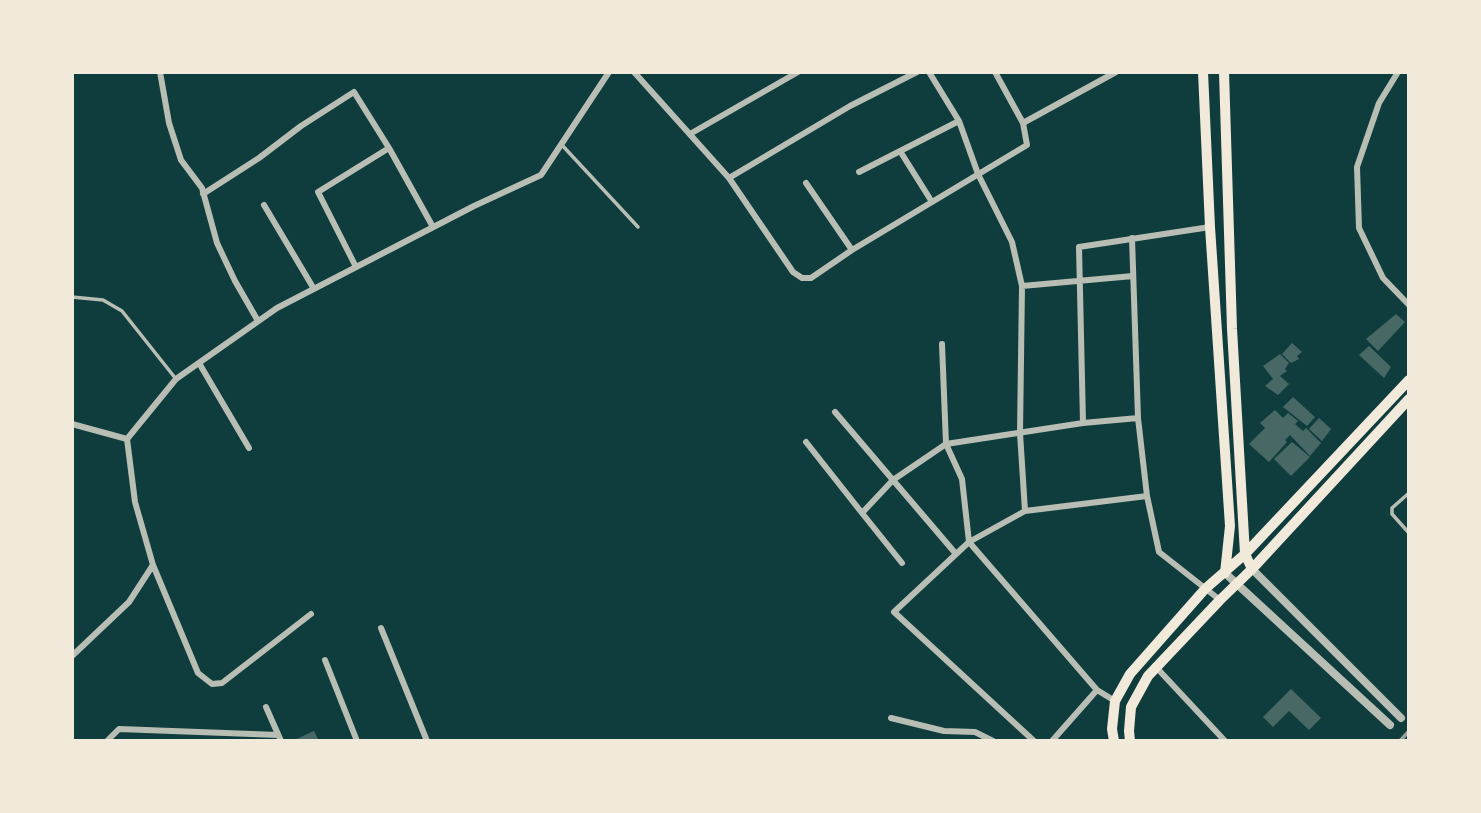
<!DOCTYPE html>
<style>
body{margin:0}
#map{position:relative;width:1481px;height:813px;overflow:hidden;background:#0f3d3e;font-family:"PT Sans",sans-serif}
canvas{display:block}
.frame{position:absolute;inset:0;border:74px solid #f1e9da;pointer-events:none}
</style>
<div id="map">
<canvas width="1481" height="813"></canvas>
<div class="frame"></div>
</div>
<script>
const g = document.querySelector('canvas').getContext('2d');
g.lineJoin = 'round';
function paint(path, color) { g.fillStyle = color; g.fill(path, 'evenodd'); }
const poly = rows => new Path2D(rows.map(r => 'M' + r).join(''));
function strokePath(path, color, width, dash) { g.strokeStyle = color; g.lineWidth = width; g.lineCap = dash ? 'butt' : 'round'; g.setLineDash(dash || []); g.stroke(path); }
const building = poly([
 [1396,314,1405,322,1378,351,1366,339],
 [1292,343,1302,352,1297,356,1299,359,1291,363,1282,354],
 [1369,346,1391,367,1384,378,1359,355],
 [1280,354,1289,363,1285,369,1287,371,1280,376,1289,384,1278,395,1265,386,1273,379,1263,366],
 [1293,397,1315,417,1307,426,1283,407],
 [1275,410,1283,418,1288,413,1298,421,1295,424,1303,431,1306,428,1321,443,1310,456,1290,435,1285,440,1287,442,1269,462,1249,444,1265,428,1260,423],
 [1319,418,1331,429,1322,441,1309,429],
 [1292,442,1310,457,1291,476,1274,459],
 [1291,689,1321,718,1309,730,1289,711,1273,727,1263,717],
 [314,731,319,741,292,741]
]);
const service = poly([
 [561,144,638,227],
 [72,297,103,300,122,311,176,379],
 [1409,493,1392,508,1392,514,1409,533]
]);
const minor = poly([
 [160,72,169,123,181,160,202,188,217,243,235,281,258,321],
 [634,72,729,178,793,272,802,278,811,278,852,250,1027,145,1023,123],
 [995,72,1023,123,1116,72],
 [1398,72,1379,103,1357,167,1359,228,1383,278,1409,305],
 [959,121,978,174,1012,242,1022,286,1133,276],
 [690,134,798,72],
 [389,148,433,227],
 [900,151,932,202],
 [859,172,959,121,929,72],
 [729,178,850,106,917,72],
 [806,183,852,250],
 [203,194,259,158,301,126,354,92,389,148,318,192,356,267],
 [264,205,314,289],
 [1132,238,1138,418,1147,496,1159,552,1220,600],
 [1022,286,1020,433,1025,511],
 [942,344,946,444,962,479,969,542,1097,690,1115,701],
 [199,363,249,448],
 [835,412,956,554],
 [1083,423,1079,247,1210,227],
 [72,424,127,439],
 [806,442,862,513,893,480,946,444,1083,423,1138,418],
 [862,513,902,563],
 [153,565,198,673,212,684,222,683,311,614],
 [381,628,427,741],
 [72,656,129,602,153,565,135,502,127,439,176,379,277,308,474,206,541,175,609,72],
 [325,660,357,741],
 [1155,666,1225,741],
 [266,707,281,741],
 [891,718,944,731,975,732,993,741],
 [107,741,119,729,278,735],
 [1034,741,894,612,969,542,1025,511,1147,496],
 [1052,741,1097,690]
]);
const tertiary = poly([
 [1252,569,1401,718],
 [1225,573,1390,725]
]);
const primary = poly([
 [1203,72,1210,227,1230,526,1225,573],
 [1224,72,1232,329,1245,554,1252,569],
 [1114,741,1112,729,1115,701,1130,674,1205,589,1245,554,1409,380],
 [1130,741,1129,731,1131,707,1148,676,1220,600,1252,569,1409,399]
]);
const rail = poly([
 [1400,741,1409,731]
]);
paint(building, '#486865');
strokePath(service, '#b8beb3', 3.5);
strokePath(minor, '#b8beb3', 6);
strokePath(tertiary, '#b8beb3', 8);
strokePath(primary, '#f1e9da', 10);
strokePath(rail, '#97a49c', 3.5);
</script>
